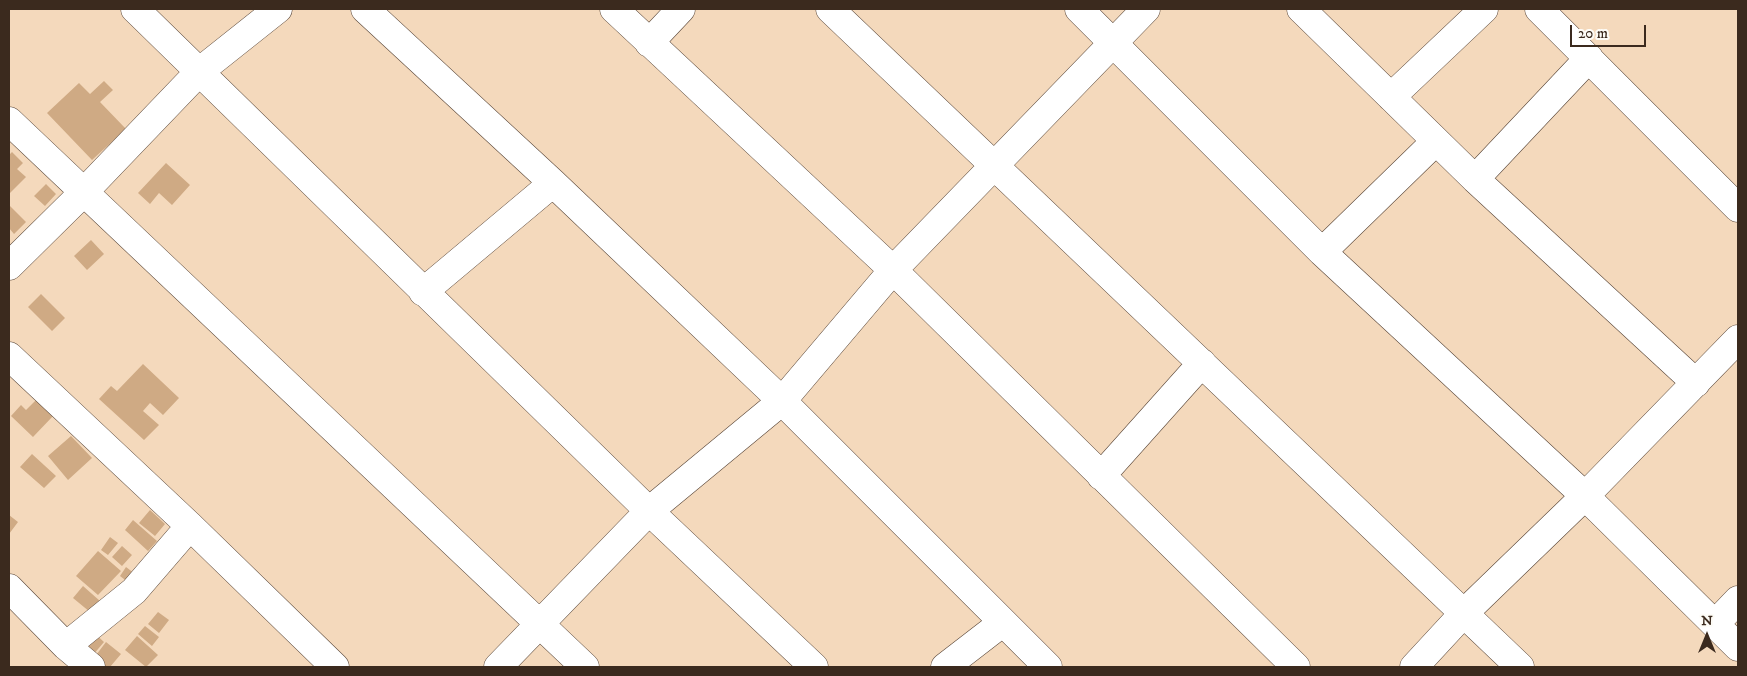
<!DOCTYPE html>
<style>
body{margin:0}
#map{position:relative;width:1747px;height:676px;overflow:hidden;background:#f4d9bc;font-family:"IM FELL DW Pica",serif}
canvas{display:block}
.frame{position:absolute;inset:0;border:10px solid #3b2a1e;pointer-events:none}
.north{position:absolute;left:1682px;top:611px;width:50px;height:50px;-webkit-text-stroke:4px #fdfcf7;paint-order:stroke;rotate:0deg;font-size:14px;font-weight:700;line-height:20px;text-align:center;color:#3b2a1e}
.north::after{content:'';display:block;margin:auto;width:18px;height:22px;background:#3b2a1e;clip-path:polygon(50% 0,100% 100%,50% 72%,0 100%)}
.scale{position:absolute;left:1570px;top:25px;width:76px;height:22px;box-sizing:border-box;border:2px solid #3b2a1e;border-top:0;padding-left:6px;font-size:15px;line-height:18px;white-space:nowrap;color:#3b2a1e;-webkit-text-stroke:4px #fdfcf7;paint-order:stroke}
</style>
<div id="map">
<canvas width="1747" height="676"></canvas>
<div class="frame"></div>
<div class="north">N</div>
<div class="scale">20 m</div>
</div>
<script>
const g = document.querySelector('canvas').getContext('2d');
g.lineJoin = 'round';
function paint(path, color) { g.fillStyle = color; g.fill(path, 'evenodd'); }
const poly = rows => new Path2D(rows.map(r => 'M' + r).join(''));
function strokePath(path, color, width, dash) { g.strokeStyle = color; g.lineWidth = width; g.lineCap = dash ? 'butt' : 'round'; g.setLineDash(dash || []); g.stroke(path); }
const building = poly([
 [104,81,113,90,100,102,126,129,92,160,47,113,79,83,90,94],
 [12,152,23,163,17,169,26,177,9,194,9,155],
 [166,163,190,185,172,205,159,193,150,204,138,193],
 [46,184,56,194,45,206,34,196],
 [9,205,26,222,14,234,9,228],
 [91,240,104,254,87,270,74,256],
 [41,294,65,318,52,331,28,307],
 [143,364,179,398,163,415,150,403,143,411,159,425,144,440,99,399,111,386,117,391],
 [37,399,54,415,33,437,11,416,21,405,26,410],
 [71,436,92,458,68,480,48,456],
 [32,454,56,476,44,488,20,467],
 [150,510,165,524,155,536,139,523],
 [9,515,18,522,9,534],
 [133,520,157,541,148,551,125,530],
 [110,537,118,543,108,555,101,550],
 [122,546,132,555,122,566,112,557],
 [98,551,121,571,98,595,76,576],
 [126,567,139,577,133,586,120,576],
 [83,586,100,601,90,612,73,598],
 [158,612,169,620,159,633,148,624],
 [145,626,159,637,152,646,138,634],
 [92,631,104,642,87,662,75,651],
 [137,636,158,655,146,667,125,650],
 [106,642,121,654,110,667,95,667,90,663]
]);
const street = poly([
 [135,9,649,511,814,667],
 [365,9,553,183,782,401,1048,667],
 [614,9,893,270,1296,667],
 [830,9,1520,667],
 [1079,9,1322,252,1585,496,1738,647],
 [1301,9,1475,179,1696,383],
 [1539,9,1738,208],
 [649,43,681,9],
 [1391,97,1484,9],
 [9,121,585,667],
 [1475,179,1589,58],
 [1322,252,1436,141],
 [9,266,83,193,200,71,278,9],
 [423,292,553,183],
 [9,356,190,526,335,667],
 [1101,476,1202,363],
 [9,588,66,646,91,667],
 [1716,623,1738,600],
 [66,646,134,591,190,526],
 [498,667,649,511,782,401,893,270,1146,9],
 [945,667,1002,623],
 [1414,667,1463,614,1585,496,1738,339]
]);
paint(building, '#cfaa84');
strokePath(street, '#574436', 29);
strokePath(street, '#fff', 28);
</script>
